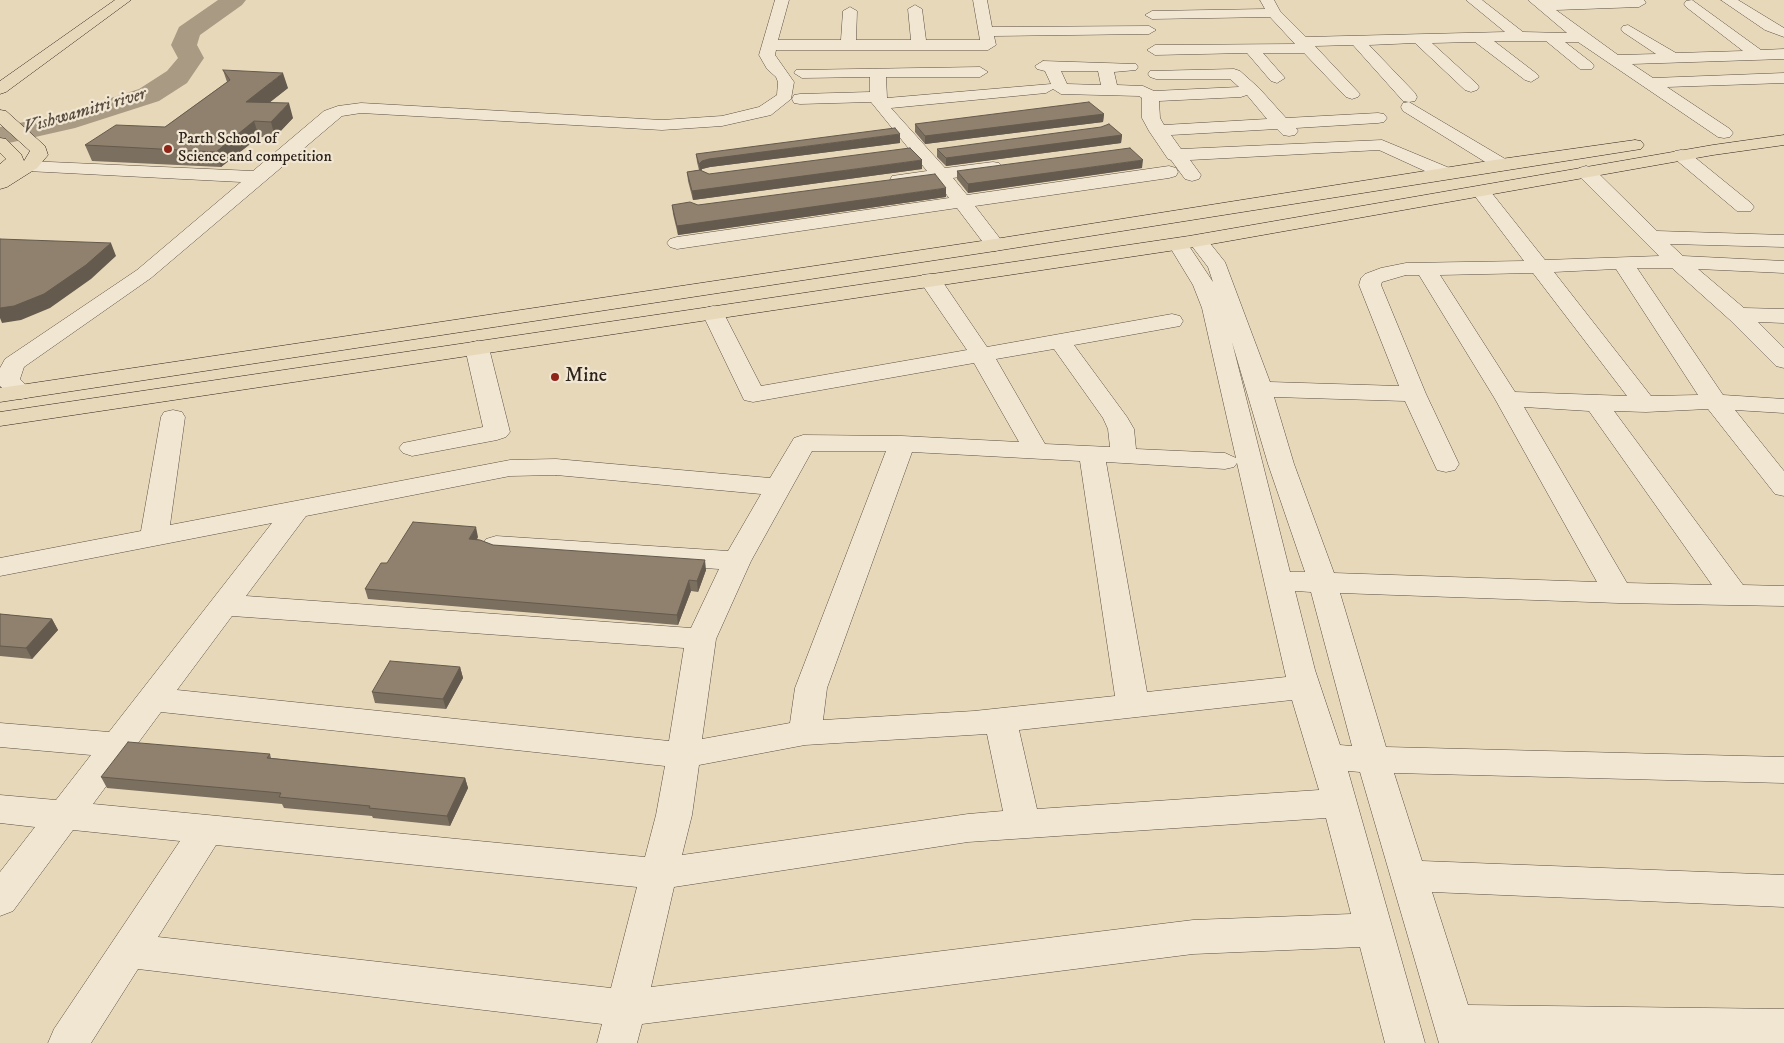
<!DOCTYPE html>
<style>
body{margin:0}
canvas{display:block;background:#e8d8ba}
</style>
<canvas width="1784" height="1043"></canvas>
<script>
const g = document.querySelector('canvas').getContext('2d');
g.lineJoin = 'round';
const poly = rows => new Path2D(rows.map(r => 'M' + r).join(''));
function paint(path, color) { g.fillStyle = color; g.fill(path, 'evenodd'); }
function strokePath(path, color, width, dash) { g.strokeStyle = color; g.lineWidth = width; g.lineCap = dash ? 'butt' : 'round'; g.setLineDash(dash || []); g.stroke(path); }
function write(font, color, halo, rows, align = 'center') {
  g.font = font + ' "IM FELL DW Pica",serif'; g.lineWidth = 4.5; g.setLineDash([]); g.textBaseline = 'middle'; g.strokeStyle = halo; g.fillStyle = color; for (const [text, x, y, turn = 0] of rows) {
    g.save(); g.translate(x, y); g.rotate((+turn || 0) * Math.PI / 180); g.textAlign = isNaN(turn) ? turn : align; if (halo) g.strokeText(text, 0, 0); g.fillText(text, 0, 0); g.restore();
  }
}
const river = poly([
 [218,0,246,0,242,5,200,35,197,45,204,58,187,83,159,101,75,128,0,145,0,127,58,115,139,89,167,71,178,58,171,45,179,27,218,0]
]);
const minor = poly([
 [775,0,789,0,778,40,841,40,843,11,850,7,857,11,856,40,911,40,908,9,915,5,922,9,926,40,980,40,973,0,987,0,992,27,1149,26,1156,30,1149,34,994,36,996,45,988,50,776,50,775,55,794,82,791,99,771,115,722,126,662,130,361,113,342,116,151,278,24,367,20,379,33,392,30,397,21,399,12,397,0,386,0,368,5,359,137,270,241,182,27,171,21,170,18,166,21,162,27,161,253,171,324,111,338,106,361,103,662,120,722,116,759,107,777,95,778,82,776,77,767,69,759,55,775,0],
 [1260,0,1274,0,1280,11,1306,37,1505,32,1466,0,1482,0,1523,32,1567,33,1528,0,1644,0,1646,3,1639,7,1556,10,1618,55,1656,54,1623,32,1621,29,1623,26,1628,25,1676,53,1743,51,1686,7,1684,4,1686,1,1692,0,1761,50,1784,49,1784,59,1632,64,1653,78,1784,73,1784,83,1667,87,1730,129,1733,133,1730,137,1724,138,1718,137,1578,42,1565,42,1592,63,1594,66,1592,69,1580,69,1546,41,1494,41,1537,74,1539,77,1531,82,1525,80,1475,42,1432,43,1477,84,1479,87,1477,90,1471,92,1465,90,1415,43,1369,45,1415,93,1417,97,1415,101,1409,102,1403,101,1353,45,1315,46,1360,94,1358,97,1352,99,1346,97,1304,53,1263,53,1285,78,1277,83,1271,81,1247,53,1155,55,1147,50,1155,45,1295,44,1270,17,1152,19,1145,15,1152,11,1265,9,1260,0],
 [1721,0,1738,0,1784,28,1784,37,1765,30,1721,0],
 [1043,61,1136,64,1138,67,1136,70,1114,72,1117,85,1143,86,1154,91,1239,87,1230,79,1156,79,1150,77,1148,74,1150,71,1234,69,1240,71,1259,88,1286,118,1378,113,1384,114,1387,118,1384,122,1378,123,1296,128,1298,131,1295,135,1289,136,1283,135,1277,129,1171,135,1181,149,1382,140,1452,169,1454,173,1452,177,1445,179,1438,177,1379,150,1190,160,1201,175,1199,179,1192,181,1185,179,1171,160,1168,159,1149,131,1142,118,1142,98,1139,96,1061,94,1053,89,1046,93,891,108,945,168,993,162,999,163,1002,167,999,171,953,178,967,195,1169,166,1176,168,1178,172,1176,176,1169,178,975,206,1005,245,1002,249,995,251,988,249,957,208,677,249,670,247,667,243,670,239,677,237,949,198,936,180,899,186,892,184,890,180,892,176,927,171,871,102,800,104,794,103,792,99,794,95,800,94,870,92,870,77,802,78,794,73,796,70,980,67,988,72,980,77,886,77,887,98,1051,84,1045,71,1037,69,1035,66,1043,61],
 [1061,71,1098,71,1101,85,1067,84,1061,71],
 [1247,95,1267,119,1164,125,1160,118,1159,101,1241,97,1247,95],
 [1409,102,1507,160,1510,164,1507,168,1501,169,1495,168,1403,111,1401,107,1403,103,1409,102],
 [1681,150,1687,151,1751,203,1754,207,1751,211,1737,211,1675,159,1672,155,1675,151,1681,150],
 [1586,166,1593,168,1657,231,1784,235,1784,247,1670,244,1683,256,1784,261,1784,273,1698,269,1744,308,1784,309,1784,323,1758,322,1784,348,1784,368,1776,366,1730,320,1672,268,1637,268,1723,395,1784,399,1784,413,1735,410,1784,471,1784,496,1775,494,1708,409,1646,412,1614,411,1743,585,1784,586,1784,606,1618,603,1340,593,1386,747,1784,757,1784,783,1394,773,1422,861,1784,875,1784,907,1432,892,1468,1005,1784,1009,1784,1043,1439,1043,1360,772,1348,771,1425,1043,1385,1043,1360,947,1193,954,642,1024,637,1043,597,1043,602,1024,138,969,91,1043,48,1043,54,1029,180,841,73,830,13,911,0,916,0,872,35,827,0,823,0,795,56,800,91,755,0,747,0,723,109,732,272,523,0,576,0,558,141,531,161,417,164,412,173,410,182,412,185,417,170,525,510,460,556,459,770,478,794,438,803,435,902,436,1019,442,974,363,753,402,744,400,702,313,705,308,713,306,721,308,761,386,967,350,919,280,922,275,930,274,938,275,987,347,1172,314,1180,316,1183,321,1180,326,1074,345,1127,417,1134,429,1136,449,1225,453,1236,458,1202,308,1193,285,1168,244,1171,240,1178,238,1185,240,1213,282,1208,267,1188,241,1191,237,1198,235,1205,237,1225,262,1270,382,1399,386,1359,285,1361,278,1365,274,1381,268,1406,263,1524,261,1471,191,1473,187,1487,187,1545,260,1659,256,1579,176,1577,172,1579,168,1586,166],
 [1616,269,1698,395,1651,396,1554,272,1616,269],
 [1533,273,1627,396,1515,392,1440,275,1533,273],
 [1406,275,1419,275,1495,399,1597,582,1334,573,1294,464,1274,397,1405,401,1437,470,1446,472,1455,470,1459,464,1426,394,1381,285,1382,282,1406,275],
 [1232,342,1268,464,1305,572,1290,572,1232,342],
 [1054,349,1103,418,1108,429,1110,447,1045,444,996,359,1054,349],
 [1524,407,1589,411,1712,585,1627,583,1524,407],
 [812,451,886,451,795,688,790,723,702,739,716,639,751,561,812,451],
 [912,452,1080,461,1115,696,974,711,823,720,827,688,912,452],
 [1106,462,1225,469,1234,467,1237,463,1286,677,1147,692,1106,462],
 [556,475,761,494,728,551,496,536,486,539,482,545,486,551,496,554,719,569,691,628,246,596,306,516,510,476,556,475],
 [1295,591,1311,592,1352,746,1340,745,1315,670,1295,591],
 [232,616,684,648,669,741,177,690,232,616],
 [1292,700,1319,790,1037,809,1019,730,1292,700],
 [161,712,665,766,656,815,645,857,93,804,161,712],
 [987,734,1003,811,968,814,682,855,692,815,699,765,805,745,987,734],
 [1326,818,1351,914,1193,920,651,987,674,887,968,842,1326,818],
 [216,845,637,887,611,988,158,937,216,845],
 [477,341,485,343,489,348,510,432,506,437,497,440,412,456,403,453,399,448,403,443,483,427,465,348,469,343,477,341]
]);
const major = poly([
 [115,0,131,0,6,92,0,94,0,81,115,0],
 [0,110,6,111,45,146,48,155,37,168,7,187,0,189,0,164,6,159,0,153,0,138,6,139,21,154,24,161,30,151,0,124,0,110],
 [1784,135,1784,145,1713,155,1189,248,0,426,0,412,1189,236,1713,145,1784,135],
 [1635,140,1641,141,1644,145,1641,149,995,251,0,402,0,388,995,239,1501,159,1635,140]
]);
const wall = poly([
 [223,70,288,88,269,103,293,118,275,137,259,137,221,167,92,161,85,145,165,127,227,82],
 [1104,114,1103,122,925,144,915,132,915,124],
 [1122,135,1121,143,946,166,937,157,937,149],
 [900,143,710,167,702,169,701,171,709,174,922,169,693,200,688,181,687,172,699,170,697,162,696,154],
 [1142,168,968,193,957,179,957,171],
 [946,197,678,235,673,214,672,205,698,205],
 [478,537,477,539,493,545,706,570,698,592,691,591,678,625,368,599,365,589,387,563],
 [0,614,52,619,58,630,32,659,0,656],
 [460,667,463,678,446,709,375,703,372,692],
 [270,754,271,758,465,778,468,788,450,826,373,818,372,816,284,808,282,804,107,788,101,777]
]);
const shadedWall = poly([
 [283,73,288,88,251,117,246,102],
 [289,103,293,118,275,137,271,122],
 [1104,114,1103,122,925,144,925,136],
 [254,121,259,137,221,167,216,152],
 [900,134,900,143,710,167,702,169,700,173,699,164,702,161,709,159],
 [1122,135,1121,143,946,166,946,158],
 [922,160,922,169,693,200,692,191],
 [1143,160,1142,168,968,193,968,184],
 [946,188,946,197,678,235,677,226],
 [111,243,116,256,91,279,50,308,21,320,2,323,0,318,0,308],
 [476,527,478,537,471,549,469,539],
 [705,560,706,570,698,592,697,581],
 [689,580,691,591,678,625,677,615],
 [52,619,58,630,32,659,26,648],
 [460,667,463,678,446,709,443,699],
 [465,778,468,788,450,826,447,816]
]);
const building = poly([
 [223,70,283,73,246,102,289,103,271,122,254,121,216,152,85,145,116,125,165,127,230,80,223,70],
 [1089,102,1104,114,925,136,915,124,1089,102],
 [1109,124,1122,135,946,158,937,149,1101,127,1109,124],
 [895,128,900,134,709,159,702,161,699,164,696,154,895,128],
 [910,148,922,160,692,191,687,172,700,170,709,174,910,148],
 [1130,148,1143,160,968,184,957,171,1130,148],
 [935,174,946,188,677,226,672,205,690,202,698,205,935,174],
 [0,239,111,243,86,265,44,294,14,306,0,308,0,239],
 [413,522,476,527,469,539,480,540,493,545,705,560,697,581,689,580,677,615,365,589,381,563,387,563,413,522],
 [0,614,52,619,26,648,0,646,0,614],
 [390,661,460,667,443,699,372,692,390,661],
 [128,742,270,754,267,758,465,778,447,816,369,808,370,806,279,797,281,793,101,777,128,742]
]);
const markers = [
 [168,149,5,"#8f2418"],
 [555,377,5,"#8f2418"]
];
const farPoinames = [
 ["Parth School of",178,140],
 ["Science and competition",178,158]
];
const farWaternames = [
 ["Vishwamitri river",85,112,-16]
];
const poiNames = [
 ["Mine",565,377]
];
paint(river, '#a99a84');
strokePath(minor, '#5c5043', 1);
strokePath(major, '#2e231b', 1);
paint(minor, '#f0e6d2');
paint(major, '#e8d8ba');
paint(wall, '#7b6f5f');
paint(shadedWall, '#645a4d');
paint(building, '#8f816e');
strokePath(building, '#645a4d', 1);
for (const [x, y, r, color] of markers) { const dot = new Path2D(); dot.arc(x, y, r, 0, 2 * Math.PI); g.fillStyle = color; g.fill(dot); strokePath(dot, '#f0e6d2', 2); }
write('16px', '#2e231b', '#f0e6d2', farPoinames, 'left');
write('italic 18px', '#594d40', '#f0e6d2', farWaternames);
write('20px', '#2e231b', '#f0e6d2', poiNames, 'left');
</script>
